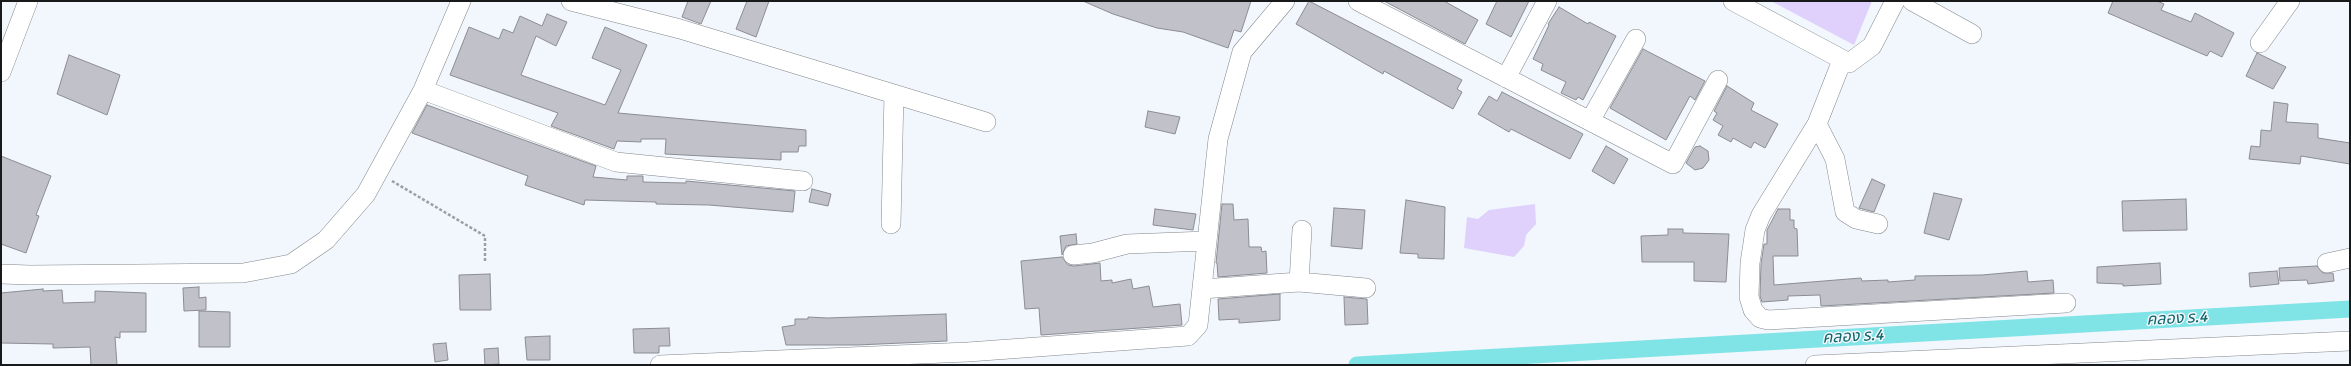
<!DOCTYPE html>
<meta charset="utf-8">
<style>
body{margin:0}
#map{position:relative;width:2351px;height:366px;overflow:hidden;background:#f1f7fc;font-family:Signika,sans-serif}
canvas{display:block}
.frame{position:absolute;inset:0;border:2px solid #17191b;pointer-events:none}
</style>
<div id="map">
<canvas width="2351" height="366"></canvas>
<div class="frame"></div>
</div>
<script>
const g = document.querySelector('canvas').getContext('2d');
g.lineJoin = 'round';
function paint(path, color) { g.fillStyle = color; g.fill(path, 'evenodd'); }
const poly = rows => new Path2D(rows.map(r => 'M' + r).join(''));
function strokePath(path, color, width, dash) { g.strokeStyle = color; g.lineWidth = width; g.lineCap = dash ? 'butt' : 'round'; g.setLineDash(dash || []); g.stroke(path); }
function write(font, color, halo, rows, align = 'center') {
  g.font = font + ' Signika,"Noto Sans Thai",sans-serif'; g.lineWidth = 3; g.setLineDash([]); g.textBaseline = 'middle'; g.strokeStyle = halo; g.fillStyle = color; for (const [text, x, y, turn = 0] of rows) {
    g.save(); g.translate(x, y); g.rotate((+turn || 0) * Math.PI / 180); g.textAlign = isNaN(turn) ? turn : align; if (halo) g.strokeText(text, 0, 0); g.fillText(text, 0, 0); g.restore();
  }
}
const green = poly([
 [1771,1,1872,1,1854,45],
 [1535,204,1536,224,1526,235,1524,246,1514,257,1464,248,1467,217,1478,219,1489,210]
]);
const canal = poly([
 [1357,365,2350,309]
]);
const building = poly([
 [688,1,711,1,701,24,682,17,688,1],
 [747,1,769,1,756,37,736,29,747,1],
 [1083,1,1251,1,1241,32,1234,30,1228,48,1183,32,1157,28,1113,14,1083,1],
 [1309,1,1462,80,1457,89,1462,92,1453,109,1384,71,1383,74,1296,24,1309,1],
 [1384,1,1444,1,1478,20,1465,44,1384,1],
 [1497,1,1529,1,1511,37,1486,24,1497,1],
 [2113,1,2157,1,2164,4,2161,10,2191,22,2195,13,2234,33,2222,57,2210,51,2207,56,2108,13,2113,1],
 [1559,7,1588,24,1589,22,1616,36,1583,100,1578,97,1576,100,1561,93,1566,82,1541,70,1543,64,1533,59,1549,25,1548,24,1559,7],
 [547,14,567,22,556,46,536,36,521,75,605,105,621,70,592,58,605,27,647,45,618,113,806,130,806,146,799,146,798,152,781,152,781,160,665,154,666,139,641,139,641,142,617,141,614,149,551,126,558,113,450,75,469,27,499,39,503,29,513,33,520,16,542,26,547,14],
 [1643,49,1705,81,1695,100,1690,96,1666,140,1610,108,1643,49],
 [2257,53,2286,67,2273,89,2246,76,2257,53],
 [69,55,120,75,107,115,57,94,69,55],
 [1727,86,1754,103,1751,110,1778,124,1765,148,1754,142,1751,148,1733,138,1731,142,1718,135,1723,126,1713,120,1717,113,1714,111,1727,86],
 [1502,92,1583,134,1570,159,1511,129,1509,132,1478,114,1489,96,1497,101,1502,92],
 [2274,102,2288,104,2286,122,2318,124,2318,138,2350,143,2350,164,2301,156,2300,164,2249,159,2251,146,2260,147,2261,130,2271,131,2274,102],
 [427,105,596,166,593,177,627,180,627,176,643,176,643,182,686,183,686,181,795,191,793,212,709,205,656,204,656,202,585,200,584,205,525,185,528,176,412,133,427,105],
 [1148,111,1180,117,1175,134,1145,127,1148,111],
 [1606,146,1628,159,1614,184,1592,171,1606,146],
 [1700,146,1708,151,1709,160,1703,168,1695,170,1686,163,1695,147,1700,146],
 [1,156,51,176,36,215,39,216,26,253,1,244,1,156],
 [1872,179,1885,185,1874,212,1859,208,1872,179],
 [812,189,831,194,828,206,809,202,812,189],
 [1934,193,1962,199,1949,240,1924,233,1934,193],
 [2186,199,2187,230,2123,231,2122,201,2186,199],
 [1406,200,1445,207,1444,259,1418,258,1418,254,1400,253,1406,200],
 [1222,204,1233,204,1234,220,1248,219,1249,247,1261,247,1262,252,1266,251,1267,273,1218,277,1217,263,1216,263,1222,204],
 [1334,208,1365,210,1362,249,1331,246,1334,208],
 [1155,209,1196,214,1193,230,1153,225,1155,209],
 [1778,209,1790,209,1790,220,1794,220,1794,228,1797,229,1798,256,1773,256,1774,285,1861,278,1862,281,1888,280,1888,282,1915,280,1915,276,1982,275,2027,271,2028,282,2053,280,2054,293,1821,306,1820,295,1788,296,1788,300,1762,302,1760,296,1761,264,1764,244,1767,244,1767,230,1778,209],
 [1668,229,1683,229,1683,233,1729,234,1726,282,1694,281,1694,262,1642,262,1641,236,1668,235,1668,229],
 [1076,234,1077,244,1066,246,1062,255,1060,236,1076,234],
 [1062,257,1068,265,1074,266,1100,263,1101,281,1112,280,1112,283,1131,279,1133,289,1149,286,1153,307,1180,304,1182,325,1041,335,1039,308,1025,309,1021,261,1062,257],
 [2160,263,2161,284,2123,286,2123,284,2097,283,2097,267,2160,263],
 [2317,266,2323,273,2333,273,2334,281,2308,284,2307,280,2280,281,2279,268,2317,266],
 [2277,271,2279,284,2250,287,2249,273,2277,271],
 [490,274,491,310,460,310,459,275,490,274],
 [199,287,199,298,206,297,206,310,184,311,183,288,199,287],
 [43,289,43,291,62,290,63,303,95,302,95,291,146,293,146,332,120,332,120,338,115,337,117,365,91,365,90,347,53,348,53,344,1,343,1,293,43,289],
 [1280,294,1280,320,1239,323,1239,319,1219,320,1218,299,1280,294],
 [1344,297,1367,299,1368,324,1345,325,1344,297],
 [199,311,230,312,230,347,199,347,199,311],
 [946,314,947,341,857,345,786,345,782,327,795,325,795,319,808,319,808,317,827,318,946,314],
 [669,328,670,346,659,346,659,353,634,353,633,329,669,328],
 [550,336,550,360,527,360,525,337,550,336],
 [446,343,448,360,435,362,433,344,446,343],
 [498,348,499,364,485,365,484,349,498,348]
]);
const path = poly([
 [392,181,485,236,485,262]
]);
const minor = poly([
 [571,1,680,29,986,122],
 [1358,1,1673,164,1718,80],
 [1733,1,1849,63],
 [1895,1,1872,46,1849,63,1845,61,1839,68,1817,124,1761,215,1755,230,1750,263,1749,297,1753,310,1760,318,1768,320,2066,303],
 [1912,1,1972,34],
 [2260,43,2290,1],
 [1,72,28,1],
 [1506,78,1547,1],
 [423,90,616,162,803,181],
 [1590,121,1636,39],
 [1817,124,1835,159,1845,212,1856,219,1878,224],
 [891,224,894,94],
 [1073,255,1093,253,1127,244,1207,241],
 [2327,263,2350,258],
 [1,274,30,275,243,273,291,264,326,240,366,194,423,90,461,1],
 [1299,282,1302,230],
 [1202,289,1299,282,1366,288],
 [660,365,968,352,1188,336,1198,325,1218,139,1242,52,1285,1],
 [1815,365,2350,341]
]);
const waterNames = [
 ["คลอง ร.4",2177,319,-3],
 ["คลอง ร.4",1853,337,-3]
];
paint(green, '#dfd1fc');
strokePath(canal, '#80e4e6', 17);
paint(building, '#c1c2c9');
strokePath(building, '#8b8d93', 1);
strokePath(minor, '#83878c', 20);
strokePath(path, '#9a9fa2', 2.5, [3, 2]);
strokePath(minor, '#fff', 19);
write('italic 16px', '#0d6466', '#f1f7fc', waterNames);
</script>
